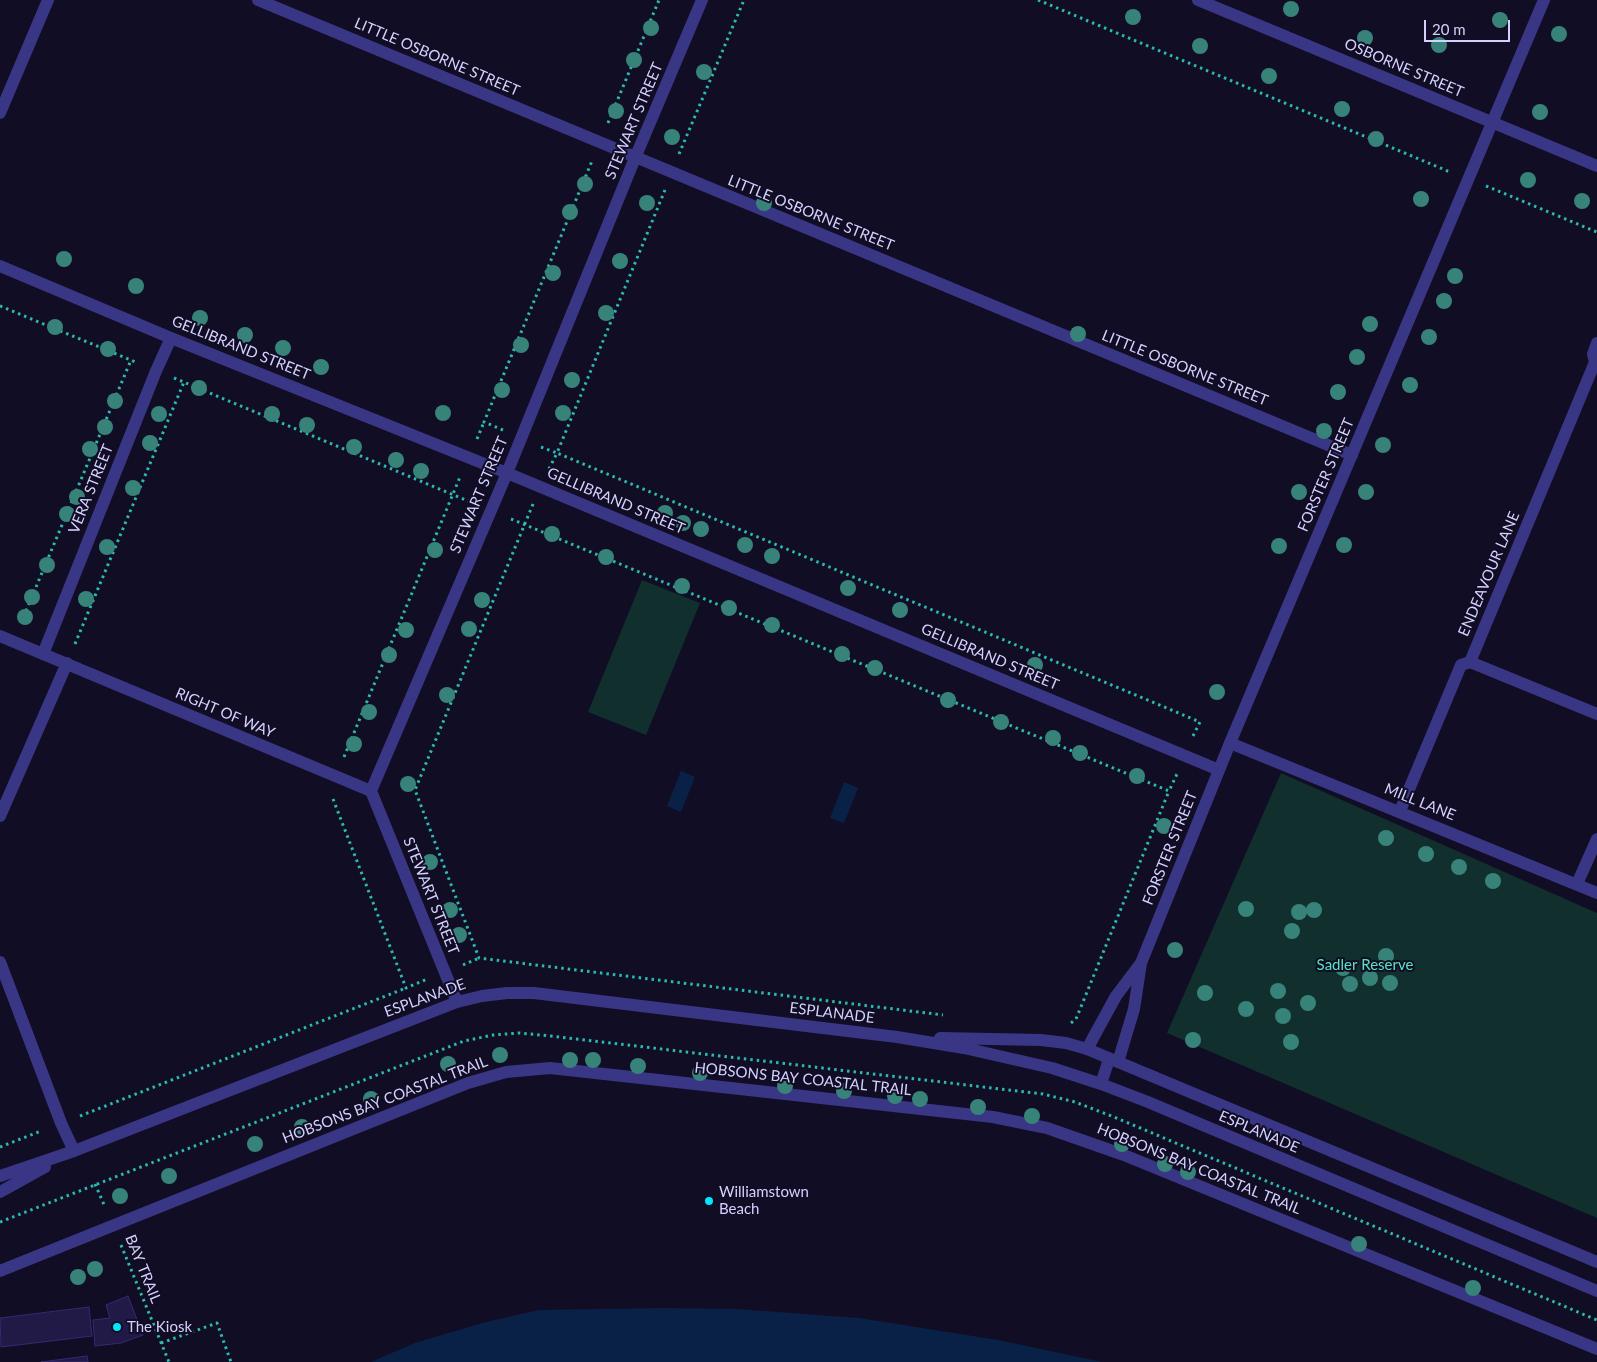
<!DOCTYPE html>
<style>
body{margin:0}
#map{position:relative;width:1597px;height:1362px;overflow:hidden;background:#110d24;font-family:Lato,sans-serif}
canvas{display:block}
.scale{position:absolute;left:1424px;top:20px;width:86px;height:22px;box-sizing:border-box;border:2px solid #d5d1ff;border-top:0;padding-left:6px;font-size:15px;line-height:18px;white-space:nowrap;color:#d5d1ff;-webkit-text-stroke:4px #110d24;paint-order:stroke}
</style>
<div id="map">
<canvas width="1597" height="1362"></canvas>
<div class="scale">20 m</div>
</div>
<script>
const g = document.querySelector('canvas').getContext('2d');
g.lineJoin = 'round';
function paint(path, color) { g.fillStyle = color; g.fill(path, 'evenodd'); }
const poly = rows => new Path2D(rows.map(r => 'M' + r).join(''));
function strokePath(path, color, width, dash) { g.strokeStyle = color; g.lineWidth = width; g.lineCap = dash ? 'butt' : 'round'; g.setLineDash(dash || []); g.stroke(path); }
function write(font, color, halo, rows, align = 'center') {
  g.font = font + ' Lato,sans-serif'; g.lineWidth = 4; g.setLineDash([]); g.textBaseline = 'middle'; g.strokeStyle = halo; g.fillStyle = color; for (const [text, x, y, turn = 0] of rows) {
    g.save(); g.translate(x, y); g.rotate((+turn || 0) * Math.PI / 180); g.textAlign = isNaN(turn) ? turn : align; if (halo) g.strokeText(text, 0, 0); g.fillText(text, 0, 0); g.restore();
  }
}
const green = poly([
 [642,580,700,603,646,735,588,712],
 [1281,773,1597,913,1597,1218,1167,1033]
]);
const water = poly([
 [681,771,695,777,681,812,667,806],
 [844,782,858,788,844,823,830,818],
 [663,1308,737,1309,859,1318,998,1340,1102,1362,371,1362,415,1343,482,1323,539,1310]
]);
const building = poly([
 [128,1296,143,1335,121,1343,95,1346,93,1320,110,1318,106,1305,128,1296],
 [89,1307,92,1336,1,1347,0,1318,89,1307],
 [87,1356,88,1362,41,1362,87,1356]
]);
const path = poly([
 [1038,0,1450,172],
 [608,123,659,0],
 [679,154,744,0],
 [1486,186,1597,232],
 [0,306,138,363],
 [174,378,473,503],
 [503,430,484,422,592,161],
 [477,439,484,422],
 [541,447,557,453,665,190],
 [549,469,557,453,1200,722,1193,736],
 [533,504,415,790,479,958,943,1015],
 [511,519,1169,791,1177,774],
 [21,623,131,360],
 [75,644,184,382],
 [344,757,460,477],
 [333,799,406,988,427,979],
 [463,965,479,958],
 [1071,1023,1076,1019,1169,791],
 [80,1116,406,988],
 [0,1147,41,1131],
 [95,1184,105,1207],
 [0,1222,464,1041,493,1035,519,1033,551,1036,1043,1094,1075,1102,1114,1117,1597,1320],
 [121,1245,169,1362],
 [161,1343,217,1323,231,1362]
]);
const service = poly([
 [258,0,1352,455],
 [0,113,48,0],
 [0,636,371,791],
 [1470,662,1597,714],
 [1230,743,1597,893],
 [1400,811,1461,665,1470,662,1595,362,1593,354,1597,343],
 [0,816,67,663],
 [0,962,61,1123,74,1151]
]);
const pedestrian = poly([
 [0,1271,468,1083,506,1072,550,1068,993,1117,1047,1128,1124,1155,1597,1349]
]);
const minor = poly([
 [0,266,171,338,507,473,1219,770],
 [1595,362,1597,362],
 [43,654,156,371,171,338],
 [1577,884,1597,839],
 [457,1002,371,791,507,473,635,158,702,0],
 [1087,1049,1116,996,1141,963],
 [1118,1062,1134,1009,1141,963,1230,743,1544,0]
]);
const tertiary = poly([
 [1198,0,1597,166],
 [940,1038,1041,1040,1066,1043,1087,1049,1597,1262],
 [1101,1084,1109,1059],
 [0,1176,74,1151,457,1002,482,996,507,993,534,993,897,1037,964,1048,1052,1068,1101,1084,1148,1102,1597,1291],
 [0,1192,45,1167]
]);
const trees = [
 [1291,9],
 [1133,17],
 [1500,20],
 [651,28],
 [1559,34],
 [1365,38],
 [1439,45],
 [1200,46],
 [634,60],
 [704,72],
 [1269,76],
 [1342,109],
 [616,111],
 [1540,112],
 [672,137],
 [1376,139],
 [1528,180],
 [585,184],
 [1421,199],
 [1582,201],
 [647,203],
 [764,203],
 [570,212],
 [64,259],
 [620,261],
 [553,273],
 [1455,276],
 [136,286],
 [1444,301],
 [606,313],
 [200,318],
 [1370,324],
 [55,327],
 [1078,334],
 [245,335],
 [1429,337],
 [521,345],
 [283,348],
 [108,349],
 [1357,357],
 [321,367],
 [572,380],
 [1410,385],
 [199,388],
 [502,390],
 [1338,392],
 [115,401],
 [443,413],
 [563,413],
 [159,414],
 [272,414],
 [307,425],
 [105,427],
 [1324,431],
 [150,443],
 [1383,445],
 [354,447],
 [90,449],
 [396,460],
 [421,471],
 [133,488],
 [1299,492],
 [1366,492],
 [77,497],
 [665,513],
 [67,514],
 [683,523],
 [701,529],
 [552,534],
 [745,545],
 [1344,545],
 [1279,546],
 [107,547],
 [435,550],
 [772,556],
 [606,557],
 [47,565],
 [682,586],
 [848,588],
 [32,597],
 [86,599],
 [482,600],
 [729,608],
 [900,610],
 [25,617],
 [772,625],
 [469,629],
 [406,630],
 [842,654],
 [389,655],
 [1035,665],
 [875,668],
 [1217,692],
 [447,695],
 [948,700],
 [369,712],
 [1001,722],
 [1053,738],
 [354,744],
 [1080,753],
 [1137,776],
 [408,784],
 [1164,826],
 [1386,838],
 [1426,854],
 [430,862],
 [1459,867],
 [1493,881],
 [1246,909],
 [450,910],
 [1314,910],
 [1299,912],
 [1292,931],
 [459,935],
 [1175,950],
 [1386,956],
 [1343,968],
 [1370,978],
 [1390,983],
 [1350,984],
 [1278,991],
 [1205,993],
 [1308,1003],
 [1246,1009],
 [1283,1016],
 [1193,1040],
 [1291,1042],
 [500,1055],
 [570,1060],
 [593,1060],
 [448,1064],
 [638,1066],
 [700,1073],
 [785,1086],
 [844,1091],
 [895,1096],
 [371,1099],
 [920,1099],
 [978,1107],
 [1032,1116],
 [302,1127],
 [255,1144],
 [1122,1144],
 [1165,1164],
 [1188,1172],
 [169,1176],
 [120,1196],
 [1359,1244],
 [95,1269],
 [78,1277],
 [1473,1288]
];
const markers = [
 [709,1201,5,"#00e6fc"],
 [117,1327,5,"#00e6fc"]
];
const streetNames = [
 ["LITTLE OSBORNE STREET",437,57,23],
 ["OSBORNE STREET",1404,68,23],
 ["STEWART STREET",634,121,-67],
 ["LITTLE OSBORNE STREET",811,213,22],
 ["GELLIBRAND STREET",241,348,22],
 ["LITTLE OSBORNE STREET",1185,368,22],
 ["FORSTER STREET",1326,475,-67],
 ["VERA STREET",91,489,-68],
 ["STEWART STREET",479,495,-67],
 ["GELLIBRAND STREET",616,501,23],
 ["ENDEAVOUR LANE",1489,574,-67],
 ["GELLIBRAND STREET",990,657,23],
 ["RIGHT OF WAY",225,713,23],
 ["MILL LANE",1420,802,22],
 ["FORSTER STREET",1170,848,-68],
 ["STEWART STREET",431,896,68],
 ["ESPLANADE",425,998,-20],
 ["ESPLANADE",832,1013,7],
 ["HOBSONS BAY COASTAL TRAIL",803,1079,6],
 ["HOBSONS BAY COASTAL TRAIL",385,1100,-21],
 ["ESPLANADE",1259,1132,23],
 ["HOBSONS BAY COASTAL TRAIL",1199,1169,22],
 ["BAY TRAIL",143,1269,68]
];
const parkNames = [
 ["Sadler Reserve",1365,965]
];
const poiNames = [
 ["Williamstown",719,1192],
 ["Beach",719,1209],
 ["The Kiosk",127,1327]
];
paint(green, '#102f2d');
paint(water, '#0a2147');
paint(building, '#211946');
strokePath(building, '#372a73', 1);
strokePath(path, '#2abaaf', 3, [2.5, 4]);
strokePath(service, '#393785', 12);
strokePath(pedestrian, '#393785', 12);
strokePath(minor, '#393785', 12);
strokePath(tertiary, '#393785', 12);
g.fillStyle = '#388379';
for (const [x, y] of trees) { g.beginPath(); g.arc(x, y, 8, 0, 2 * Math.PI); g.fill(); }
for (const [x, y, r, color] of markers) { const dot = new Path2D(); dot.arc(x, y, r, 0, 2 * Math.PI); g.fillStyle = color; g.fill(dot); strokePath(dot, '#110d24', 2); }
write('15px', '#d5d1ff', '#110d24', streetNames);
write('15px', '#58e4bf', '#110d24', parkNames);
write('15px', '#d5d1ff', '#110d24', poiNames, 'left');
</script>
